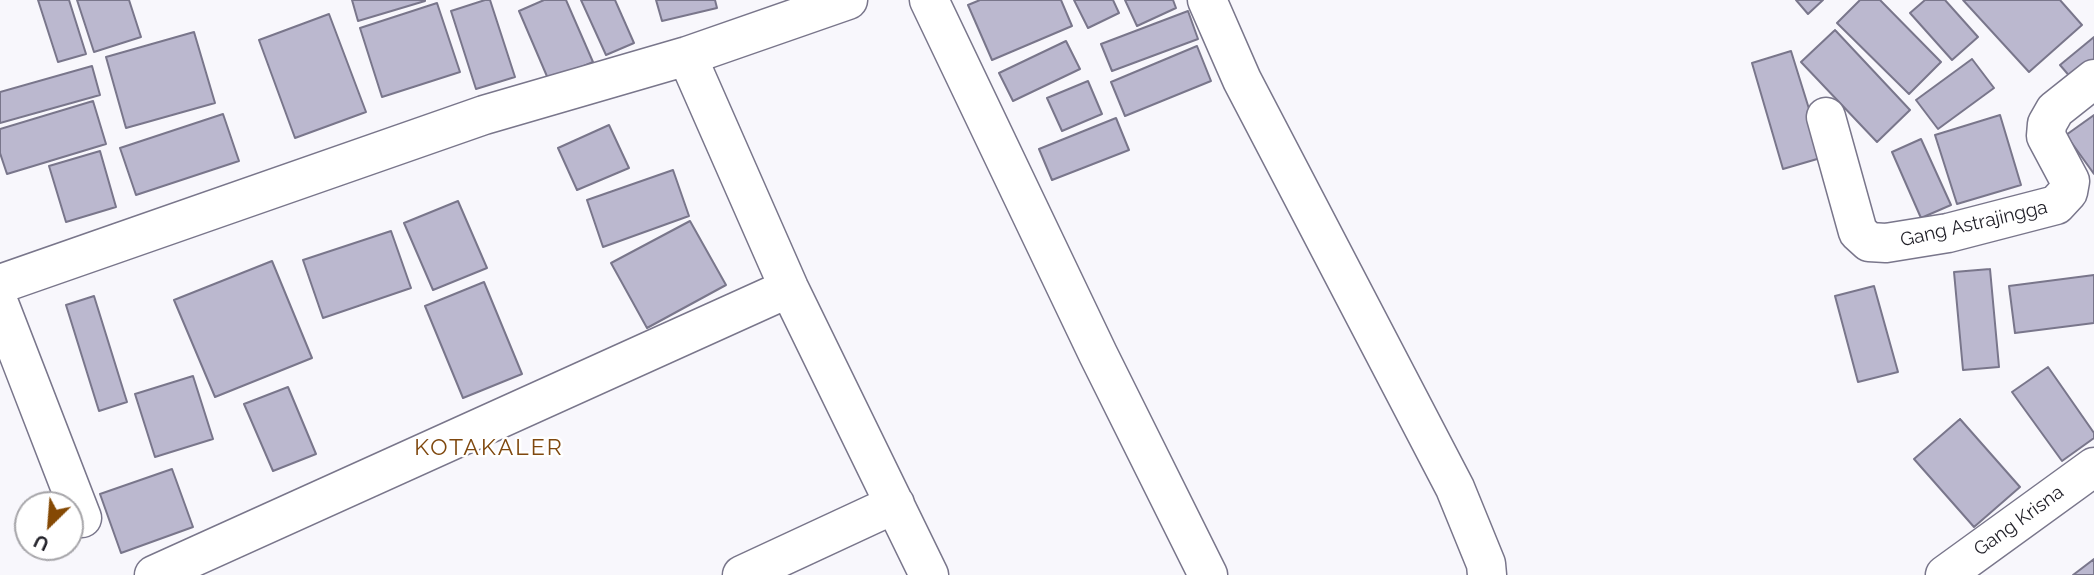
<!DOCTYPE html>
<style>
body{margin:0}
#map{position:relative;width:2094px;height:575px;overflow:hidden;background:#f8f7fc;font-family:Raleway,sans-serif}
canvas{display:block}
.north{position:absolute;left:14px;top:491px;width:70px;height:70px;box-sizing:border-box;background:#fff;border:2px solid #a6a5a9;border-radius:50%;rotate:205deg;font-size:19px;font-weight:700;line-height:28px;text-align:center;color:#201f27}
.north::after{content:'';display:block;margin:auto;width:24px;height:32px;background:#854904;clip-path:polygon(50% 0,100% 100%,50% 72%,0 100%)}
</style>
<div id="map">
<canvas width="2094" height="575"></canvas>
<div class="north">U</div>
</div>
<script>
const g = document.querySelector('canvas').getContext('2d');
g.lineJoin = 'round';
function paint(path, color) { g.fillStyle = color; g.fill(path, 'evenodd'); }
const poly = rows => new Path2D(rows.map(r => 'M' + r).join(''));
function strokePath(path, color, width, dash) { g.strokeStyle = color; g.lineWidth = width; g.lineCap = dash ? 'butt' : 'round'; g.setLineDash(dash || []); g.stroke(path); }
function write(font, color, halo, rows, align = 'center') {
  g.font = font + ' Raleway,sans-serif'; g.lineWidth = 5; g.setLineDash([]); g.textBaseline = 'middle'; g.strokeStyle = halo; g.fillStyle = color; for (const [text, x, y, turn = 0] of rows) {
    g.save(); g.translate(x, y); g.rotate((+turn || 0) * Math.PI / 180); g.textAlign = isNaN(turn) ? turn : align; if (halo) g.strokeText(text, 0, 0); g.fillText(text, 0, 0); g.restore();
  }
}
const building = poly([
 [38,0,69,0,86,54,58,62,38,0],
 [77,0,129,0,141,37,94,52,77,0],
 [352,0,425,0,425,1,358,21,352,0],
 [485,0,490,0,515,77,476,89,451,11,485,0],
 [544,0,566,0,593,62,549,81,519,11,544,0],
 [581,0,615,0,634,43,606,55,581,0],
 [656,0,715,0,717,8,662,21,656,0],
 [980,0,1061,0,1072,26,992,60,968,5,980,0],
 [1074,0,1113,0,1119,13,1088,28,1074,0],
 [1125,0,1173,0,1176,8,1137,26,1125,0],
 [1796,0,1823,0,1808,14,1796,0],
 [1860,0,1880,0,1941,62,1909,94,1837,23,1860,0],
 [1925,0,1945,0,1978,37,1952,60,1910,13,1925,0],
 [1963,0,2060,0,2082,25,2029,72,1963,0],
 [437,3,460,72,382,97,360,28,437,3],
 [1188,11,1198,39,1112,71,1101,44,1188,11],
 [329,14,366,112,295,138,259,40,329,14],
 [1835,30,1910,110,1877,142,1801,62,1835,30],
 [194,32,215,103,126,128,106,57,194,32],
 [2094,37,2094,73,2078,86,2060,65,2094,37],
 [1066,41,1080,69,1013,101,999,73,1066,41],
 [1197,46,1211,81,1125,116,1111,82,1197,46],
 [1791,51,1824,157,1783,169,1752,63,1791,51],
 [1972,59,1994,88,1938,129,1916,100,1972,59],
 [92,66,100,95,0,123,0,92,92,66],
 [1088,81,1102,114,1062,131,1047,98,1088,81],
 [93,101,106,144,7,174,0,153,0,129,93,101],
 [223,114,239,161,136,195,120,148,223,114],
 [2000,115,2021,185,1957,204,1935,135,2000,115],
 [2094,115,2094,174,2066,135,2094,115],
 [1116,118,1129,150,1052,180,1039,149,1116,118],
 [609,125,629,168,577,190,558,148,609,125],
 [1921,139,1951,205,1921,218,1892,152,1921,139],
 [100,151,116,207,66,222,49,166,100,151],
 [673,170,689,216,603,247,587,200,673,170],
 [458,201,487,268,433,290,404,223,458,201],
 [690,221,726,285,647,328,611,263,690,221],
 [391,231,411,288,323,318,303,260,391,231],
 [272,261,312,358,215,397,174,300,272,261],
 [1990,269,1999,367,1963,370,1954,272,1990,269],
 [2094,275,2094,323,2015,333,2009,286,2094,275],
 [484,282,522,374,463,398,425,306,484,282],
 [1874,286,1898,372,1858,382,1835,296,1874,286],
 [94,296,127,402,99,411,66,305,94,296],
 [2048,367,2094,433,2094,438,2062,461,2012,392,2048,367],
 [193,376,213,439,155,457,135,394,193,376],
 [288,387,316,454,273,471,244,404,288,387],
 [1960,419,2020,487,1974,527,1914,459,1960,419],
 [172,469,193,527,121,553,100,494,172,469],
 [2094,559,2094,575,2073,575,2094,559]
]);
const street = poly([
 [929,0,1098,354,1208,575],
 [1207,0,1242,80,1455,488,1486,564,1487,575],
 [687,56,789,288,929,575],
 [1826,117,1858,232,1869,242,1886,243,1948,233,2056,205,2068,192,2070,181,2046,136,2047,124,2055,110,2094,79],
 [0,284,484,115,687,56,848,0],
 [0,306,82,518],
 [154,575,789,288],
 [742,575,895,504],
 [1945,575,2094,467]
]);
const streetNames = [
 ["Gang Astrajingga",1974,224,-13],
 ["Gang Krisna",2019,521,-36]
];
const quarterNames = [
 ["KOTAKALER",489,448]
];
paint(building, '#bbb8cf');
strokePath(building, '#79768b', 2);
strokePath(street, '#79768b', 41);
strokePath(street, '#fff', 38);
write('19px', '#201f27', '#fff', streetNames);
g.letterSpacing = '2px';
write('23px', '#7f480e', '#fff', quarterNames);
g.letterSpacing = '0px';
</script>
